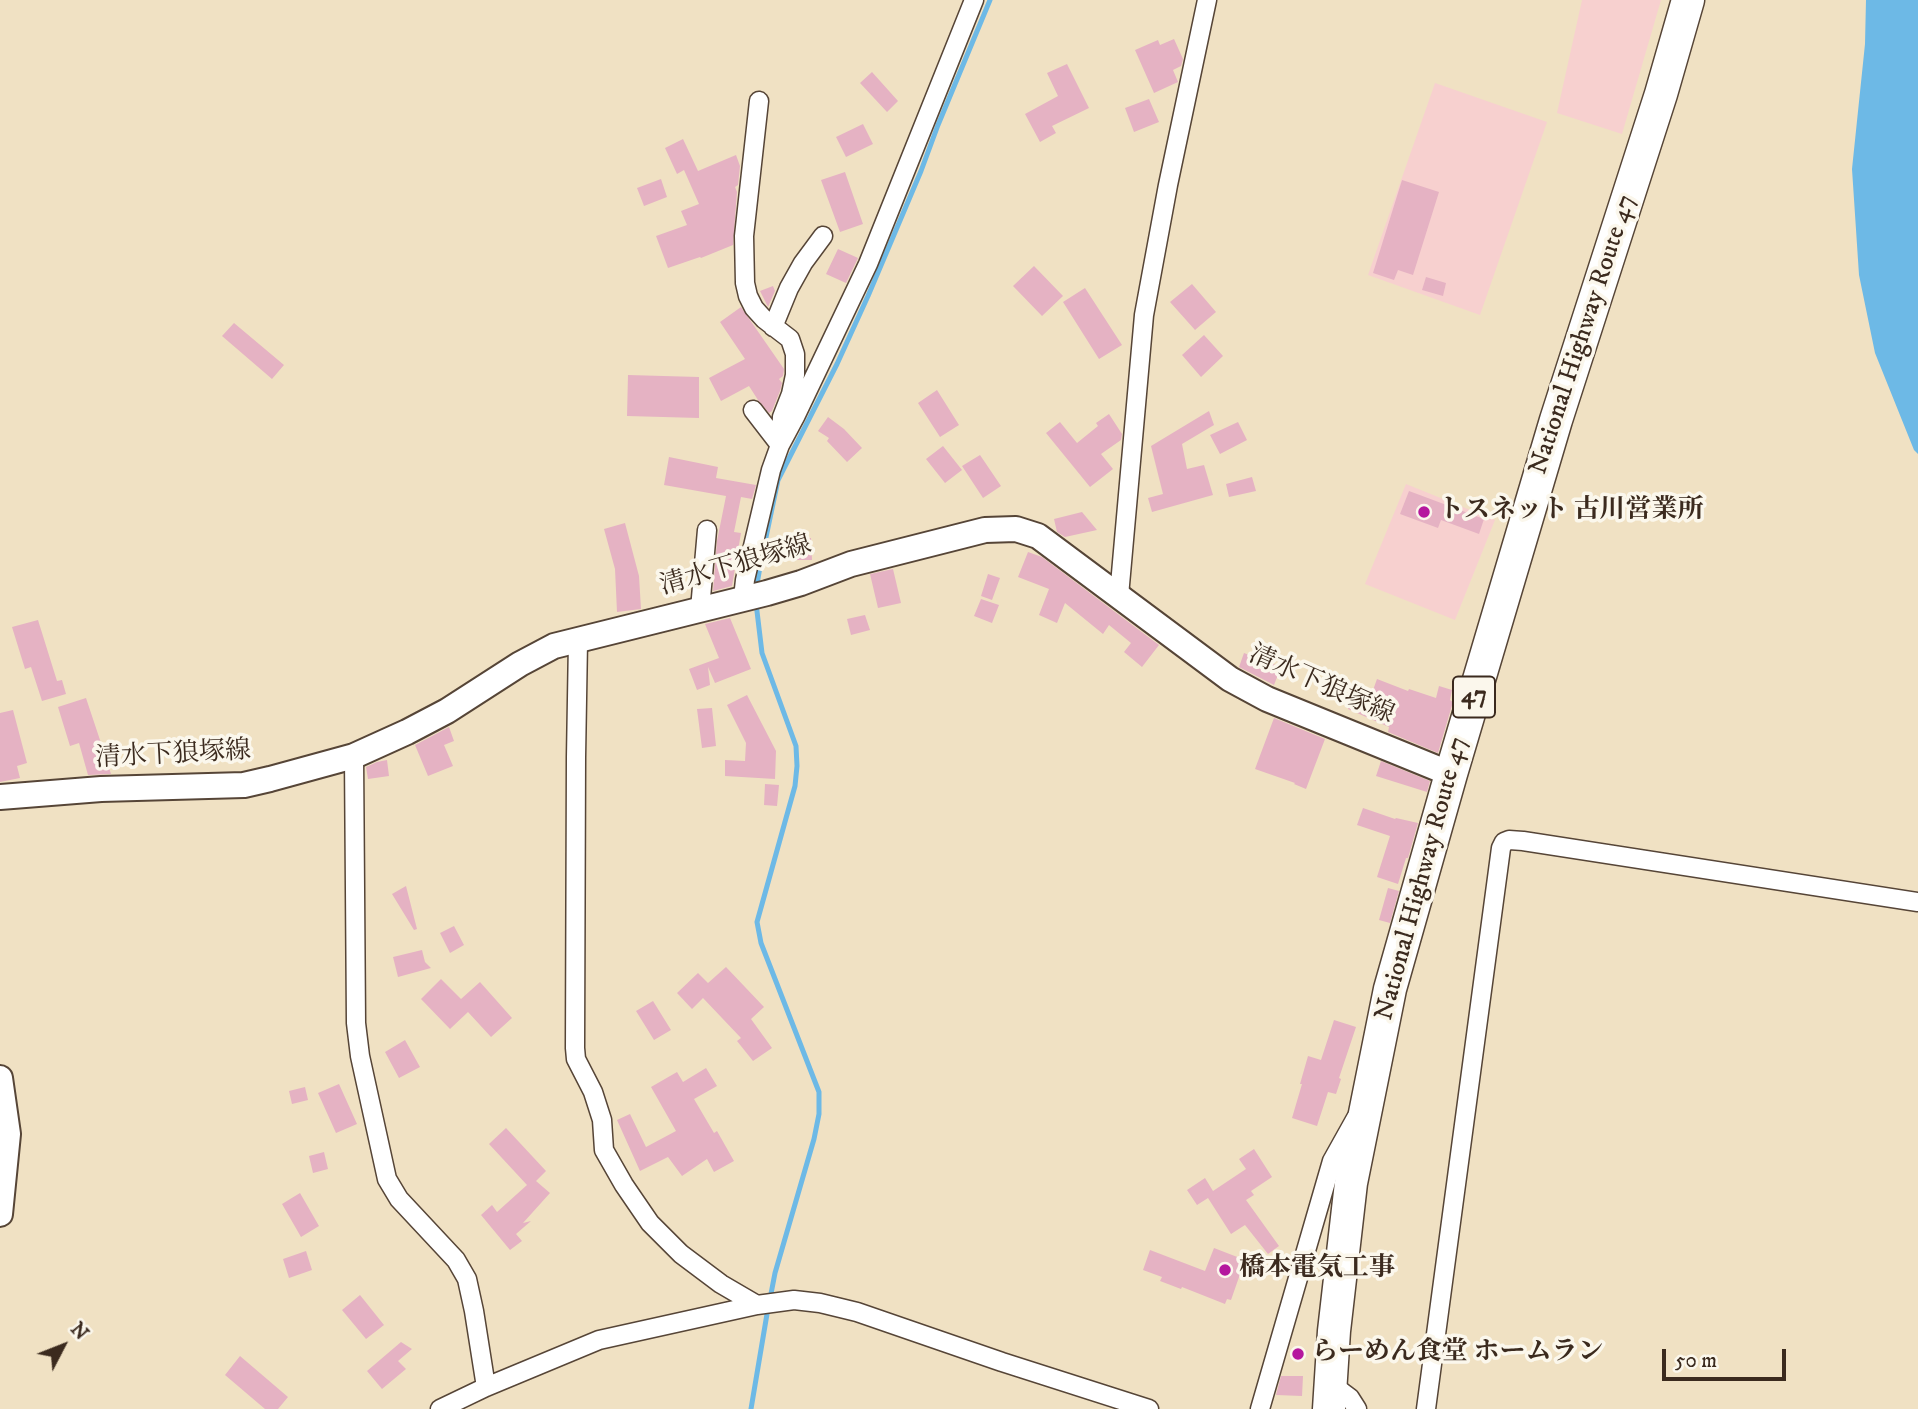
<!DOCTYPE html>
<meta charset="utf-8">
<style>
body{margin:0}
#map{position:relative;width:1918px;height:1409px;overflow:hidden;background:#f0e1c3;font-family:"IM FELL DW Pica",serif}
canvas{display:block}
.north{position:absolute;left:28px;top:1311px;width:70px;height:70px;-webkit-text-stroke:5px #fbf7ec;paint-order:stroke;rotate:48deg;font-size:19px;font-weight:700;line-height:28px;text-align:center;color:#3b2a1e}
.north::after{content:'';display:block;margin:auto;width:24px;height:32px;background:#3b2a1e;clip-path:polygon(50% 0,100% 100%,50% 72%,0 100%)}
.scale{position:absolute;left:1662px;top:1349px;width:124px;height:32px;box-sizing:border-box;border:4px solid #3b2a1e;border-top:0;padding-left:9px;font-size:21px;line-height:24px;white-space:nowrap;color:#3b2a1e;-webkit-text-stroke:5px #fbf7ec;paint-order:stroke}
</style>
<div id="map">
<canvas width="1918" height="1409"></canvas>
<div class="north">N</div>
<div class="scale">50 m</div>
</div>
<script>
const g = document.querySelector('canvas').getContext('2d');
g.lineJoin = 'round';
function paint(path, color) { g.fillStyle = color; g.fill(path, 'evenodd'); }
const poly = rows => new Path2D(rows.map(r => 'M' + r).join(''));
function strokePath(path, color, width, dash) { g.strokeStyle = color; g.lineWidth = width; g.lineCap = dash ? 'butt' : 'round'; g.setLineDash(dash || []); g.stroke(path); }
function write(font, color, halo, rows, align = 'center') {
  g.font = font + ' "IM FELL DW Pica","Noto Serif JP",serif'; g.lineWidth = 7; g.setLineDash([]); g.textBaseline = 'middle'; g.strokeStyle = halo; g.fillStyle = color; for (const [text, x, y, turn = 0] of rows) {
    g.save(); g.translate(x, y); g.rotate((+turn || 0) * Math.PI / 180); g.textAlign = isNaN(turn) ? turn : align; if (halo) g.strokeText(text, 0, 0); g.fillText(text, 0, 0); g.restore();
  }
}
const built = poly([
 [1582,0,1661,0,1622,134,1557,113],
 [1435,83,1547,122,1480,315,1368,275],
 [1406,484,1495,520,1455,620,1365,584]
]);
const water = poly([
 [1866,0,1918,0,1918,454,1914,450,1875,353,1859,275,1852,169,1865,44]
]);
const stream = poly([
 [756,590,761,561,778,480,837,364,868,296,921,171,938,125,990,0],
 [756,603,762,653,796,746,797,766,795,786,757,922,761,943,819,1092,819,1114,814,1139,775,1273,770,1299],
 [751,1409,768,1308]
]);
const building = poly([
 [1174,39,1183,59,1181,66,1173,70,1178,82,1154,93,1135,50,1158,40,1160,45],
 [1067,64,1089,108,1052,126,1056,133,1040,142,1025,114,1058,96,1047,73],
 [872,72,898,101,887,112,860,83],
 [1149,99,1159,122,1134,132,1125,108],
 [863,124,873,144,846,157,836,137],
 [683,139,698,171,736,155,740,166,738,185,735,187,737,192,733,245,701,258,700,257,668,268,656,236,687,225,681,211,699,204,684,170,677,174,665,148],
 [845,172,863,224,840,232,821,180],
 [661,179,667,197,644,206,637,188],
 [1402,180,1439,192,1413,275,1398,270,1394,280,1373,273],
 [838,249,858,258,846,283,826,274],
 [1034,266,1063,296,1042,316,1013,286],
 [1426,277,1446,283,1443,296,1422,290],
 [1192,284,1216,312,1195,330,1170,302],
 [773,286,775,291,768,307,760,291],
 [1085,288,1122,345,1099,359,1063,302],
 [741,307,784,369,783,376,779,379,782,383,780,391,772,411,769,413,758,400,749,386,721,401,709,378,745,359,720,322],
 [234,323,284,365,272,379,222,336],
 [1204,335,1223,356,1201,377,1182,355],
 [628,375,699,377,699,418,627,416],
 [937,390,959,425,940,437,918,403],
 [1209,411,1214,425,1182,444,1187,469,1204,465,1213,495,1152,512,1148,498,1163,494,1151,446],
 [1109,414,1122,434,1121,440,1101,454,1113,469,1090,487,1046,433,1060,422,1077,443,1098,426,1096,423],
 [828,417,844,429,862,448,847,462,827,441,829,438,818,431],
 [1238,422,1247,440,1220,454,1210,435],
 [943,446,962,470,945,483,926,459],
 [980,455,1001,486,983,498,962,466],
 [669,457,718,467,716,478,756,485,752,499,741,497,734,532,741,533,732,586,713,591,717,541,726,496,664,485],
 [1252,477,1256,491,1229,497,1226,484],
 [1409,491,1484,519,1479,534,1441,520,1438,528,1400,514],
 [1082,512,1097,530,1065,537,1057,532,1054,519],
 [625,523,639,576,641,609,617,612,615,569,604,529],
 [811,538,812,560,784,560,784,539],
 [1028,552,1042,557,1159,645,1142,667,1124,652,1131,643,1109,625,1103,634,1065,603,1057,623,1039,615,1049,589,1018,577],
 [893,569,901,603,878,608,870,574],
 [988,574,1000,578,992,600,981,596],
 [981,599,999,605,992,623,974,616],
 [865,615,870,630,851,635,847,619],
 [730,618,751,669,715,683,708,667,710,685,697,690,689,669,719,658,705,624],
 [38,620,57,681,62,680,66,694,42,701,31,667,25,669,12,627],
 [1244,653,1281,667,1274,685,1239,667],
 [1377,679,1408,691,1409,689,1436,698,1439,686,1452,690,1450,700,1453,702,1438,753,1388,732,1389,727,1348,709,1357,687,1372,693],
 [747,695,776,751,775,779,725,776,725,760,745,761,746,743,727,705],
 [86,698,103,749,111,774,88,775,79,743,70,746,58,707],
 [712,708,716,746,702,748,697,709],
 [13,710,27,763,17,766,20,778,0,782,0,713],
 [1274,718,1325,739,1306,789,1294,784,1295,783,1255,769],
 [449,727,454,741,444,745,453,766,428,776,415,745],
 [387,760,389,776,368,779,366,767,377,762],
 [1381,761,1430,781,1427,792,1376,776],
 [765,784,779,785,777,806,764,805],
 [1363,808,1395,819,1396,818,1418,823,1408,858,1406,858,1398,884,1377,877,1390,836,1357,825],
 [406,886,417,929,414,930,392,894],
 [1388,888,1399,891,1390,923,1379,920],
 [454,926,464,945,450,953,440,933],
 [422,950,425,962,431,968,398,977,393,957],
 [726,967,764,1007,751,1019,772,1048,753,1061,737,1041,741,1038,703,998,692,1009,677,993,698,973,708,983],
 [441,979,461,999,480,982,512,1018,491,1037,468,1012,450,1029,421,999],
 [653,1001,671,1030,654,1040,636,1011],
 [1334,1020,1356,1027,1339,1078,1341,1079,1336,1094,1328,1092,1317,1126,1292,1118,1302,1084,1300,1084,1308,1056,1321,1060],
 [405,1040,420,1067,399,1078,385,1052],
 [706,1068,717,1086,694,1099,714,1133,717,1131,734,1161,714,1172,707,1159,682,1176,668,1157,640,1171,617,1120,630,1114,646,1147,676,1131,651,1087,677,1072,683,1082],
 [339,1084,357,1124,336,1133,318,1093],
 [305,1087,308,1100,292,1104,289,1091],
 [506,1128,546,1171,536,1181,550,1193,523,1223,531,1221,516,1234,522,1241,510,1250,481,1215,492,1205,497,1212,527,1185,489,1144],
 [1254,1149,1272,1177,1251,1191,1254,1195,1246,1200,1279,1246,1268,1254,1245,1225,1231,1234,1208,1198,1197,1205,1187,1190,1205,1178,1213,1191,1246,1169,1239,1159],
 [324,1152,328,1169,313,1173,309,1156],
 [300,1193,319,1226,301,1237,282,1204],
 [1214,1248,1245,1260,1231,1300,1227,1299,1225,1304,1182,1287,1181,1289,1160,1281,1162,1277,1143,1270,1150,1250,1205,1271],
 [306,1251,312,1270,289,1278,283,1259],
 [360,1295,384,1325,366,1339,342,1310],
 [401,1342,412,1349,398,1361,406,1369,382,1389,367,1371],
 [240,1356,288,1397,278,1409,265,1409,225,1375],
 [1281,1376,1303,1376,1302,1396,1276,1395]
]);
const street = poly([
 [759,101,744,236,745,283,748,296,754,308,764,319,790,339,795,354,795,375,791,394,782,417,781,435],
 [773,327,789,288,803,263,823,236],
 [753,410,780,445],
 [1119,596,1144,315,1168,185,1207,0],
 [743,598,745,580,771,470,780,445,796,415,868,264,974,0],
 [700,609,707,530],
 [578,641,576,757,575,1048,576,1059,593,1092,602,1120,604,1150,624,1185,650,1223,681,1254,721,1284,757,1305],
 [354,756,356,1023,360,1056,387,1179,399,1199,456,1260,467,1279,474,1311,486,1387],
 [1330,1383,1350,1398,1357,1409],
 [440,1409,486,1387,599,1340,757,1305,794,1300,820,1303,857,1312,1002,1362,1149,1409],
 [1260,1409,1332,1161,1356,1118],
 [1426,1409,1501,848,1504,842,1509,840,1523,841,1918,902]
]);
const secondary = poly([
 [0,797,101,789,244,785,270,779,354,756,407,732,447,711,520,664,554,646,767,593,801,583,851,564,985,530,1016,529,1038,536,1230,679,1267,699,1451,774],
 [0,1078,8,1134,0,1214]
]);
const highway = poly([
 [1329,1409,1334,1331,1351,1183,1390,989,1451,774,1556,420,1661,94,1688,0]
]);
const markers = [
 [1424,512,7,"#b5179e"],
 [1225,1270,7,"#b5179e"],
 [1298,1354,7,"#b5179e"]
];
const shields = [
 [1474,697,42]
];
const shieldNames = [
 ["47",1474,697]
];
const streetNames = [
 ["National Highway Route 47",1584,335,-72],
 ["清水下狼塚線",736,567,-16],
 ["清水下狼塚線",1321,686,24],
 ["清水下狼塚線",173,756,-3],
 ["National Highway Route 47",1423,879,-75]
];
const poiNames = [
 ["トスネット 古川営業所",1438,512],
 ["橋本電気工事",1239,1270],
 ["らーめん食堂 ホームラン",1312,1354]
];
paint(built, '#f7d0cf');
paint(water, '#6db9e6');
strokePath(stream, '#6db9e6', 5);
paint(building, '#e5b2c3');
strokePath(street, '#564537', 21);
strokePath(secondary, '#564537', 28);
strokePath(highway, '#564537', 35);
strokePath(street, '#fff', 18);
strokePath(secondary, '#fff', 24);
strokePath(highway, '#fff', 32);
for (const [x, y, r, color] of markers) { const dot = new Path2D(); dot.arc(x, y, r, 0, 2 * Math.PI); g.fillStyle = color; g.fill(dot); strokePath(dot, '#fbf7ec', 2.5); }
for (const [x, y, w] of shields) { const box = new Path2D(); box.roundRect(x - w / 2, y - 20.5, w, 41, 5); g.fillStyle = '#fbf7ec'; g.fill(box); strokePath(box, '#3b2a1e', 2); }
write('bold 24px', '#3b2a1e', null, shieldNames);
write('26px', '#3b2a1e', '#fbf7ec', streetNames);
write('bold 26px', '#3b2a1e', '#fbf7ec', poiNames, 'left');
</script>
